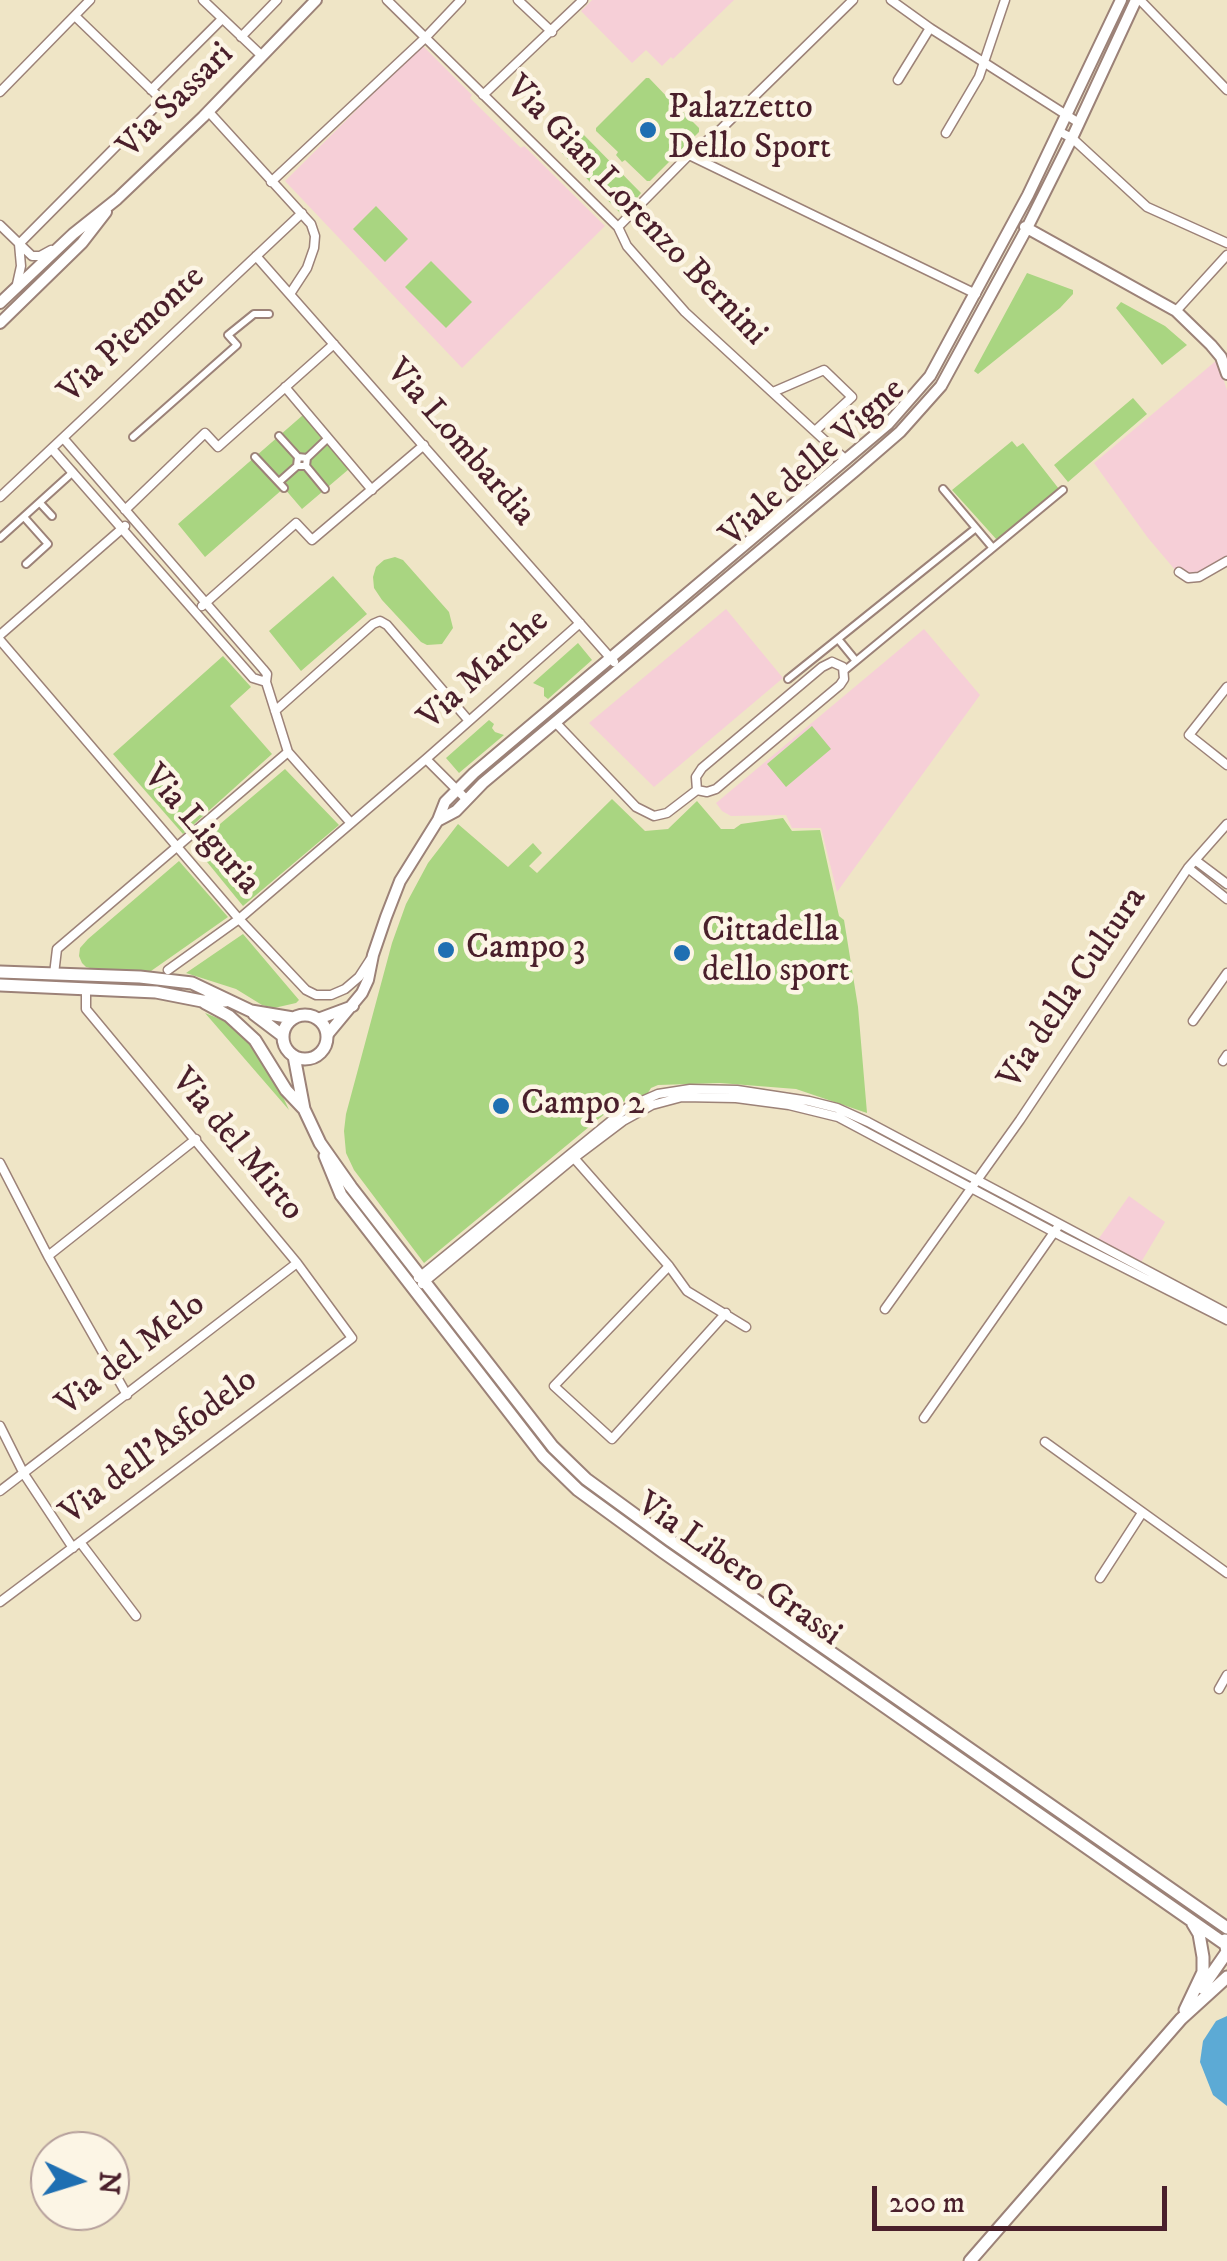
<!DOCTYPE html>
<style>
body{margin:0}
#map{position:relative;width:1227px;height:2261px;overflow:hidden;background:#efe5c6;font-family:"IM FELL DW Pica",serif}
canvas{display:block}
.north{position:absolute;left:30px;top:2131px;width:100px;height:100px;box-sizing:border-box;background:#fcf5e5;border:2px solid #b59f9b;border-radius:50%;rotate:94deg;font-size:28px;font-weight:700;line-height:40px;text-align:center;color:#4a1f2b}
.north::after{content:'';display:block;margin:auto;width:35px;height:45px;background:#1f6fb2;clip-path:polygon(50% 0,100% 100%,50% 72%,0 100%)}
.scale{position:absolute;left:872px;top:2186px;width:295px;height:45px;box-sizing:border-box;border:5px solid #4a1f2b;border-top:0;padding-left:12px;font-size:30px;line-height:35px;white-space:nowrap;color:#4a1f2b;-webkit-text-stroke:8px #fcf5e5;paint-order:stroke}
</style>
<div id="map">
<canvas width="1227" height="2261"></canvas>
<div class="north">N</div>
<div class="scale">200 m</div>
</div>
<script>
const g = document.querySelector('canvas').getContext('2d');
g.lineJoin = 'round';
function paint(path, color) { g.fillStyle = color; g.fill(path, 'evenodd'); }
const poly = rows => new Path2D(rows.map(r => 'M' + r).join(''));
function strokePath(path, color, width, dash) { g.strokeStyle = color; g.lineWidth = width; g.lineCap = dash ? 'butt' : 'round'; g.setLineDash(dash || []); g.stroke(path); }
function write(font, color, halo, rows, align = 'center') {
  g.font = font + ' "IM FELL DW Pica",serif'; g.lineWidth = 9; g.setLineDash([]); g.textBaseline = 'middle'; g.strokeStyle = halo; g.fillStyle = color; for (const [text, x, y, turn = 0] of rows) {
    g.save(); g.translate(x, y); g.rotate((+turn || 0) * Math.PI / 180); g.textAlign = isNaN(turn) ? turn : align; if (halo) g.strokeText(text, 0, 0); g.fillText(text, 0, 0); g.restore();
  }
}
const built = poly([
 [592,0,734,0,673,59,671,57,662,66,646,50,632,63,581,11],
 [422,45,472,95,470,98,521,148,524,146,605,226,462,368,285,181],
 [1217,360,1227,390,1227,560,1206,573,1190,575,1176,571,1148,538,1094,463],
 [726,609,783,678,654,787,589,723],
 [924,629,980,695,837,892,821,828,792,828,786,815,731,816,722,811,716,803],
 [1129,1196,1165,1222,1140,1264,1097,1241]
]);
const green = poly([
 [646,78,649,78,670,100,673,97,680,104,678,107,699,128,699,132,650,181,647,181,625,160,622,162,616,155,618,152,596,131,596,128],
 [581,132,641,193,623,216,562,153],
 [376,206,408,239,385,262,353,229],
 [431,261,472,302,446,328,405,287],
 [1027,273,1073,290,1073,294,1060,308,978,374,974,371],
 [1121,302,1165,326,1187,345,1162,365,1116,308],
 [1133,398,1147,414,1068,482,1054,465],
 [303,415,349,469,302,509,284,488,205,557,178,524],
 [1012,441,1017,447,1023,443,1059,489,997,540,952,490],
 [395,557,403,560,449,612,453,628,442,644,427,645,421,642,382,600,374,588,373,577,376,567,384,560],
 [333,576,367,614,301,671,269,631],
 [578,643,592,660,548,699,544,696,544,688,533,683],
 [223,656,251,687,230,706,272,754,183,834,113,754],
 [489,720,494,724,492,728,495,732,504,735,459,773,446,758],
 [812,726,831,749,786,787,767,764],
 [285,769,339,825,243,906,194,846],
 [612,799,645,831,668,829,697,801,721,829,734,829,741,824,783,818,792,831,820,830,839,916,844,920,858,1007,867,1113,796,1089,720,1083,658,1085,651,1088,646,1096,618,1103,424,1263,354,1170,346,1153,344,1131,346,1114,392,943,406,904,428,863,458,824,508,867,533,843,542,853,529,866,537,873],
 [179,861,228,917,151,971,94,969,86,967,82,963,79,956,80,948,88,939],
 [243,934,299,1000,296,1003,274,1008,262,1005,236,989,186,973],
 [205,1013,225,1021,248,1039,278,1086,289,1110]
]);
const water = poly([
 [1227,2016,1227,2106,1213,2095,1200,2062,1203,2041,1216,2021]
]);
const pedestrian = poly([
 [279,436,298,457,297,466,306,466,307,458,298,457],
 [133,437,237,345,228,335,254,314,269,314],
 [255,457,284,488],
 [307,458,328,438],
 [306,466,325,489],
 [279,482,297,466],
 [943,489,992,547],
 [40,503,52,516],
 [24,517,48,544,26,564],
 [0,538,73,472],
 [838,639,856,661],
 [844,671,1063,490],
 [788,679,976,528]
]);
const minor = poly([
 [203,0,262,56],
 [387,0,618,227,627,246,685,312,846,460],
 [518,0,552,32],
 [891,0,930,28,1079,123],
 [1140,0,1227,90],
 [241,37,277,0],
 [898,80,930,28],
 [151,90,222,19],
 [0,92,90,0],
 [483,95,583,0],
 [208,111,311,224,315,236,314,248,307,268,290,294],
 [1060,132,1072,138,1147,207,1227,243],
 [946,133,979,77,1005,0],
 [689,155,976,294],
 [271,182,425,38,461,0],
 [0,225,32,256,40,256,51,250],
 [618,227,689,155,720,130,853,0],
 [19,244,162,100,75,16],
 [256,256,614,662],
 [17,284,21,266,19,244],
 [1176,311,1227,255],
 [285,387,372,490],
 [773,392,824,370,852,397,815,431],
 [64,439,263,669,267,674,266,682,288,752,350,822],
 [52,449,253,678,266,682],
 [0,497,302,213],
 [125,510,205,433,218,447,334,344],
 [1179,572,1188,578,1199,577,1227,561],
 [202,606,296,523,312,540,424,445],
 [0,635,125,526],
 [0,640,239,919,306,990,316,995,331,995,345,989,359,977,370,960],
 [832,662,843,667,844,679,840,685,716,789,707,792,697,790,696,777,702,768,822,667,832,662],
 [1227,687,1189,735,1227,765],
 [275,711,373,624,380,621,387,625,469,721],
 [556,723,636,807,654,816,667,813,697,790],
 [426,759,467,800],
 [1195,860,1227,884],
 [1188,868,1227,899],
 [168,970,239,919,426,759,580,623],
 [54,974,57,949,288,752],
 [1193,1021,1227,973],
 [1223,1061,1227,1055],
 [574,1158,669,1266,687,1291,746,1327],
 [0,1163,48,1256,127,1395],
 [48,1256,196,1139],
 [669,1266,554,1386,612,1439,726,1313],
 [418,1278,628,1107,658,1094,690,1089,737,1090,809,1101,837,1108,868,1122,1227,1313],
 [422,1284,574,1158,623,1121,652,1105,682,1097,736,1098,789,1105,838,1117,1063,1237,1227,1320],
 [885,1309,1020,1120,1188,868,1227,824],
 [924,1418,1057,1228],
 [0,1426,24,1474,73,1548],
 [1045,1442,1227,1573],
 [0,1491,297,1263],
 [80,1542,136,1616],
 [1100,1578,1142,1513],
 [0,1602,352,1338,297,1263,86,1009,86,989],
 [1219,1689,1227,1675]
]);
const tertiary = poly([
 [1025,227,1176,311,1211,345,1221,357,1227,374],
 [0,303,73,234,117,199,203,117,316,0],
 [0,323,82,243,106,212],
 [439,820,456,811,483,783,855,471,900,432,941,386,1027,228,1072,138,1136,0],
 [318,1019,353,1006],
 [328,1034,362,993,368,980,373,955,386,917,400,881,438,820,445,802,474,773,888,424,930,376,1028,195,1121,0]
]);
const secondary = poly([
 [0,972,140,977,192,983,251,1011,293,1018],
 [0,985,156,992,202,1001,225,1001],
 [205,1003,229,1016,255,1040,286,1090,303,1108],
 [254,1014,283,1036],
 '283 1037a22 22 0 1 1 44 0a22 22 0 1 1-44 0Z',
 [294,1056,304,1109,320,1143,351,1187,553,1447,586,1479,671,1541,1227,1928],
 [325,1156,341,1195,543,1456,578,1490,663,1552,1225,1944],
 [1202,1988,1227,1952,1225,1940],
 [1185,2010,1203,1972,1203,1957,1199,1934,1193,1924],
 [970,2261,1181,2019,1227,1977]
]);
const markers = [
 [648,130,10,"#1f6fb2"],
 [446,950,10,"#1f6fb2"],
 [682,953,10,"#1f6fb2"],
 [501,1106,10,"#1f6fb2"]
];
const streetNames = [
 ["Via Sassari",177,102,-45],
 ["Via Gian Lorenzo Bernini",635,212,46],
 ["Via Piemonte",133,336,-43],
 ["Via Lombardia",459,444,49],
 ["Viale delle Vigne",814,464,-42],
 ["Via Marche",485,671,-42],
 ["Via Liguria",200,831,49],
 ["Via della Cultura",1074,989,-56],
 ["Via del Mirto",236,1146,50],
 ["Via del Melo",132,1356,-38],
 ["Via dell'Asfodelo",160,1448,-37],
 ["Via Libero Grassi",738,1571,35]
];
const poiNames = [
 ["Palazzetto",668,110],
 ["Dello Sport",668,150],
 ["Cittadella",702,933],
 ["dello sport",702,973],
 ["Campo 3",466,950],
 ["Campo 2",521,1106]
];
paint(built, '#f6cfd7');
paint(green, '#a9d581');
paint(water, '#5caad5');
strokePath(pedestrian, '#9c8278', 10);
strokePath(minor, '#9c8278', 11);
strokePath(tertiary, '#9c8278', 14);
strokePath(secondary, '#9c8278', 15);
strokePath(pedestrian, '#fff', 6);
strokePath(minor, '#fff', 8);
strokePath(tertiary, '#fff', 10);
strokePath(secondary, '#fff', 11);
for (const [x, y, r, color] of markers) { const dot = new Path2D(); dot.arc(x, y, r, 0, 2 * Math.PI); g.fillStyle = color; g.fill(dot); strokePath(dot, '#fcf5e5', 4); }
write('35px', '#4a1f2b', '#fcf5e5', streetNames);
write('35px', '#4a1f2b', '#fcf5e5', poiNames, 'left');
</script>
